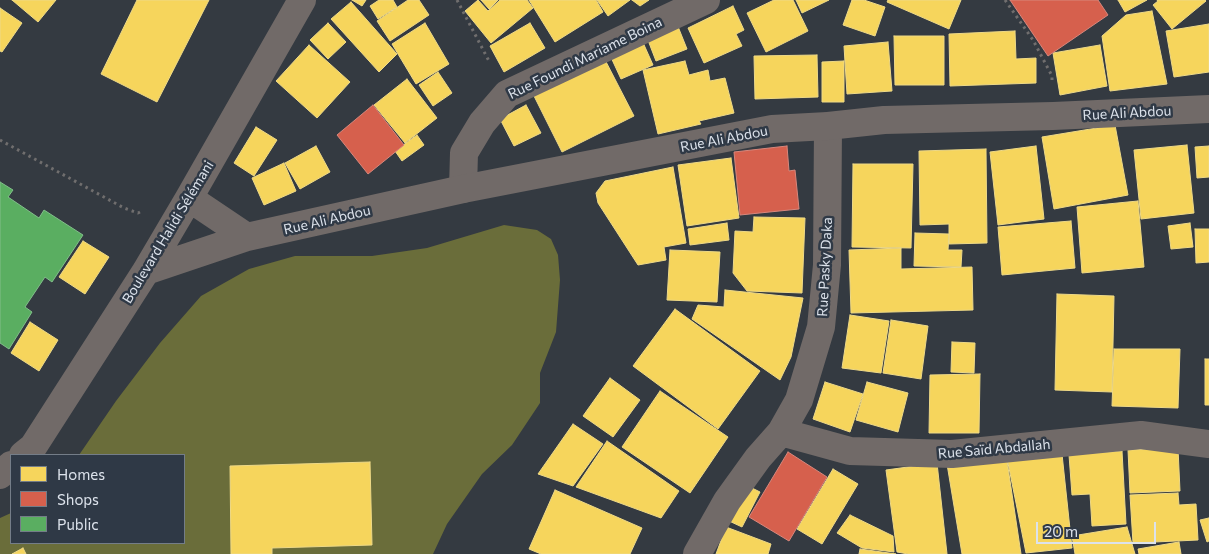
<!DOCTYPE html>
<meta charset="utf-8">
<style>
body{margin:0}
#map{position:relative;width:1209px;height:554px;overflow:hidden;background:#343a41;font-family:Commissioner,sans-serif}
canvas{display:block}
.legend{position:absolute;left:10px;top:454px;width:175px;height:90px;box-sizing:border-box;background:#2f3946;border:1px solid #747d88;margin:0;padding:6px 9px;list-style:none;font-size:15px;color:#dce2eb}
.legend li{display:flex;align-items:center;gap:10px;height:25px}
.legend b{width:25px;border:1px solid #747d88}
.scale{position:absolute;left:1036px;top:522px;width:120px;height:22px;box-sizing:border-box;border:2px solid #dce2eb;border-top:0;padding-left:6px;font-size:15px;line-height:18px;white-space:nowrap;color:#dce2eb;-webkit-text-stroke:4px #2f3946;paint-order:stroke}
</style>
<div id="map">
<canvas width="1209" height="554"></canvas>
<ul class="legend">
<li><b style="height:14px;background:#f6d55c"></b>Homes</li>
<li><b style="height:14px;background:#d6604d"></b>Shops</li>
<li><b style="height:14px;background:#5aae61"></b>Public</li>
</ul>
<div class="scale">20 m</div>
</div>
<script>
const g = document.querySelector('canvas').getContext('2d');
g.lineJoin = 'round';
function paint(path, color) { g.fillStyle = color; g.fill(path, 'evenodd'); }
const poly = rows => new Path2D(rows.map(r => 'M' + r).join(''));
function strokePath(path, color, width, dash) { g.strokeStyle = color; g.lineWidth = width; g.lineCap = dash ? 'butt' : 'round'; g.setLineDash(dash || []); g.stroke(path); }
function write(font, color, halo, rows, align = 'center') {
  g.font = font + ' Commissioner,sans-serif'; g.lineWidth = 5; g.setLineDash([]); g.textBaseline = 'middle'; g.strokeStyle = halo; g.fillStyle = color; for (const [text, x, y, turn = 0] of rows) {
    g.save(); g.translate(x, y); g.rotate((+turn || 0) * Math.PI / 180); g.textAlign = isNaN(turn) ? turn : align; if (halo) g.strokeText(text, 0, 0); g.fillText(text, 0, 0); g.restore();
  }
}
const forest = poly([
 [504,225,537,230,551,239,558,255,560,280,556,332,540,373,540,403,512,445,482,474,447,524,433,554,0,554,0,518,11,513,11,543,184,543,184,455,79,455,116,401,160,343,201,296,249,269,295,256,372,256,427,248]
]);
const homes = poly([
 [12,0,56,0,38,22,12,0],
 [137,0,209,0,157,102,101,74,137,0],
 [352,0,366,0,362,6,352,0],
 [379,0,393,0,397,7,378,19,370,6,379,0],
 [408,0,419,0,429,15,390,41,377,21,408,0],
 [478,0,488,11,500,0,527,0,533,8,491,43,465,11,478,0],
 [481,0,498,0,489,9,481,0],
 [529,0,596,0,603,12,555,42,529,0],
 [597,0,630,0,608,16,597,0],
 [632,0,649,0,640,6,632,0],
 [774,0,793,0,808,31,766,52,747,13,774,0],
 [796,0,829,0,802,13,796,0],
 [852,0,864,0,885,7,875,36,843,25,852,0],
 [888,0,961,0,949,29,887,2,888,0],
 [1118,0,1147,0,1125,12,1118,0],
 [1157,0,1205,0,1206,1,1172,29,1153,5,1158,1,1157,0],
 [351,2,397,54,379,72,331,19,351,2],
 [733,6,744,30,736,34,742,46,704,63,688,28,733,6],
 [0,8,22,23,2,52,0,51,0,8],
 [1152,11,1167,84,1110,91,1102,36,1126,15,1152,11],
 [328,23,346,42,328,59,310,40,328,23],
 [425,23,449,64,416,84,392,44,425,23],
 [530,23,545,48,504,72,490,46,530,23],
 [677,24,687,49,656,61,646,35,677,24],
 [1209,24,1209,72,1174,77,1166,31,1209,24],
 [1015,31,1016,59,1036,58,1036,83,950,86,949,34,1015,31],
 [894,36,944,36,944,85,895,85,894,36],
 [641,38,653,65,621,79,609,53,641,38],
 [888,42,892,91,847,94,844,46,888,42],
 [309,45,350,82,317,118,276,81,309,45],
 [1100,45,1107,86,1060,95,1053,53,1100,45],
 [602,54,634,116,562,152,531,90,602,54],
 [817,55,818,97,755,99,754,56,817,55],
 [685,61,689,75,708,70,710,81,725,78,734,113,699,121,701,124,658,134,643,70,685,61],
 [844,61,844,102,822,102,822,62,844,61],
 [438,72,452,93,433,106,419,85,438,72],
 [407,79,437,118,405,143,374,105,407,79],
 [526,105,541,133,514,146,500,119,526,105],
 [1115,125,1128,195,1054,209,1042,137,1115,125],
 [256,127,277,140,254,176,234,163,256,127],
 [417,135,424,145,402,161,395,151,417,135],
 [1187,145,1194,213,1141,219,1134,150,1187,145],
 [316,146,330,172,300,189,285,163,316,146],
 [1036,146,1044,219,998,225,990,152,1036,146],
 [1209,146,1209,177,1197,178,1195,147,1209,146],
 [986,149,987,243,949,244,949,224,920,225,919,151,986,149],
 [731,158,739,218,687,226,678,165,731,158],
 [284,163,296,191,264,205,252,178,284,163],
 [853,164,913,164,911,248,852,247,853,164],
 [673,167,686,243,664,247,666,260,638,265,598,203,596,193,605,181,673,167],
 [1138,201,1144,267,1082,273,1077,207,1138,201],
 [754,217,805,218,802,293,747,291,733,273,735,231,753,232,754,217],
 [1071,221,1075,268,1002,275,998,227,1071,221],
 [727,223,729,240,690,245,688,229,727,223],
 [1190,223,1193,247,1171,249,1168,226,1190,223],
 [1195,229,1209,229,1209,262,1196,263,1195,229],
 [915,233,949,234,948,250,962,250,961,267,914,266,915,233],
 [83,241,109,257,85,294,59,277,83,241],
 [901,248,901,269,972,267,973,310,851,313,849,250,901,248],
 [670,250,720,252,717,302,667,300,670,250],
 [725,290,803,298,791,357,780,380,692,319,698,305,724,307,725,290],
 [1057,294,1114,296,1112,392,1055,390,1057,294],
 [675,309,760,371,718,429,633,366,675,309],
 [850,315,889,321,881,373,842,368,850,315],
 [891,320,928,326,921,379,883,373,891,320],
 [30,322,58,340,39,371,11,353,30,322],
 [952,342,975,343,974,373,951,372,952,342],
 [1114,349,1180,349,1178,408,1112,406,1114,349],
 [1205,359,1209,359,1209,405,1205,405,1205,359],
 [980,374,979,433,929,433,930,375,980,374],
 [610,378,640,400,613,437,583,416,610,378],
 [825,382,863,394,850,432,813,419,825,382],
 [867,382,908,393,898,432,856,420,867,382],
 [660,391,728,437,690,493,622,447,660,391],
 [573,424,603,444,573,486,538,474,573,424],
 [607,441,679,491,661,518,576,487,607,441],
 [1178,448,1180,491,1130,493,1128,450,1178,448],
 [1122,451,1126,524,1092,526,1090,494,1072,495,1069,455,1122,451],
 [1006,454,1021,554,962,554,947,464,1006,454],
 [1062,454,1072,548,1026,553,1007,458,1062,454],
 [370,462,372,545,272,548,272,554,231,554,230,466,370,462],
 [937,463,947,554,908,554,897,552,886,470,937,463],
 [833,469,858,484,822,544,797,529,833,469],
 [746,485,760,492,742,527,727,520,746,485],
 [555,490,642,528,630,554,541,554,529,549,555,490],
 [1178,493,1179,505,1196,504,1198,540,1133,543,1130,495,1178,493],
 [850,515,893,536,894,552,862,548,837,533,850,515],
 [1209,518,1209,541,1207,542,1200,520,1209,518],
 [726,527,771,544,768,554,716,554,726,527],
 [1127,527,1135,554,1075,554,1072,536,1127,527],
 [1179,542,1181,554,1139,554,1138,549,1179,542],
 [23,548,26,554,12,554,23,548],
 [860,549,896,554,859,554,860,549]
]);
const shops = poly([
 [1010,0,1098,0,1108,15,1048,56,1010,0],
 [373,105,404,145,368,174,337,135,373,105],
 [787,146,789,171,795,170,799,209,740,215,734,152,787,146],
 [788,452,827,477,789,541,749,517,788,452]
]);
const public = poly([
 [0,182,13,190,8,197,39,218,44,210,83,235,52,282,45,277,25,307,32,312,9,349,0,343,0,182]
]);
const path = poly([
 [457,0,490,63],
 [1005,0,1033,40,1052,76,1052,81],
 [0,140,124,208,138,213,140,212]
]);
const minor = poly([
 [463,189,464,153,482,123,507,94,706,0],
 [781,432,850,451,952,454,1141,435,1209,444],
 [697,554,727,501,758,458,781,432,799,400,821,327,827,265,828,126]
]);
const tertiary = poly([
 [189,198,247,237],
 [146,271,247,237,463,189,772,129,828,126,884,120,1053,116,1209,109],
 [23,455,33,447,146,271,189,198,302,0],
 [0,475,11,465]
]);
const streetNames = [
 ["Rue Foundi Mariame Boina",585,58,-26],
 ["Rue Ali Abdou",1127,113,-3],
 ["Rue Ali Abdou",724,139,-11],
 ["Rue Ali Abdou",327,220,-13],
 ["Boulevard Halidi Sélémani",168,232,-59],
 ["Rue Pasky Daka",825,267,-87],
 ["Rue Saïd Abdallah",994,449,-5]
];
paint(forest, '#6a6d3a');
paint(homes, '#f6d55c');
strokePath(homes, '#eed987', 1);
paint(shops, '#d6604d');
strokePath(shops, '#d8877c', 1);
paint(public, '#5aae61');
strokePath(public, '#81be8a', 1);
strokePath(path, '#706e6e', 3, [2.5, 4]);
strokePath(minor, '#716a68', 28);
strokePath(tertiary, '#716a68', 28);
write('14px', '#dce2eb', '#2f3946', streetNames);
</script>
